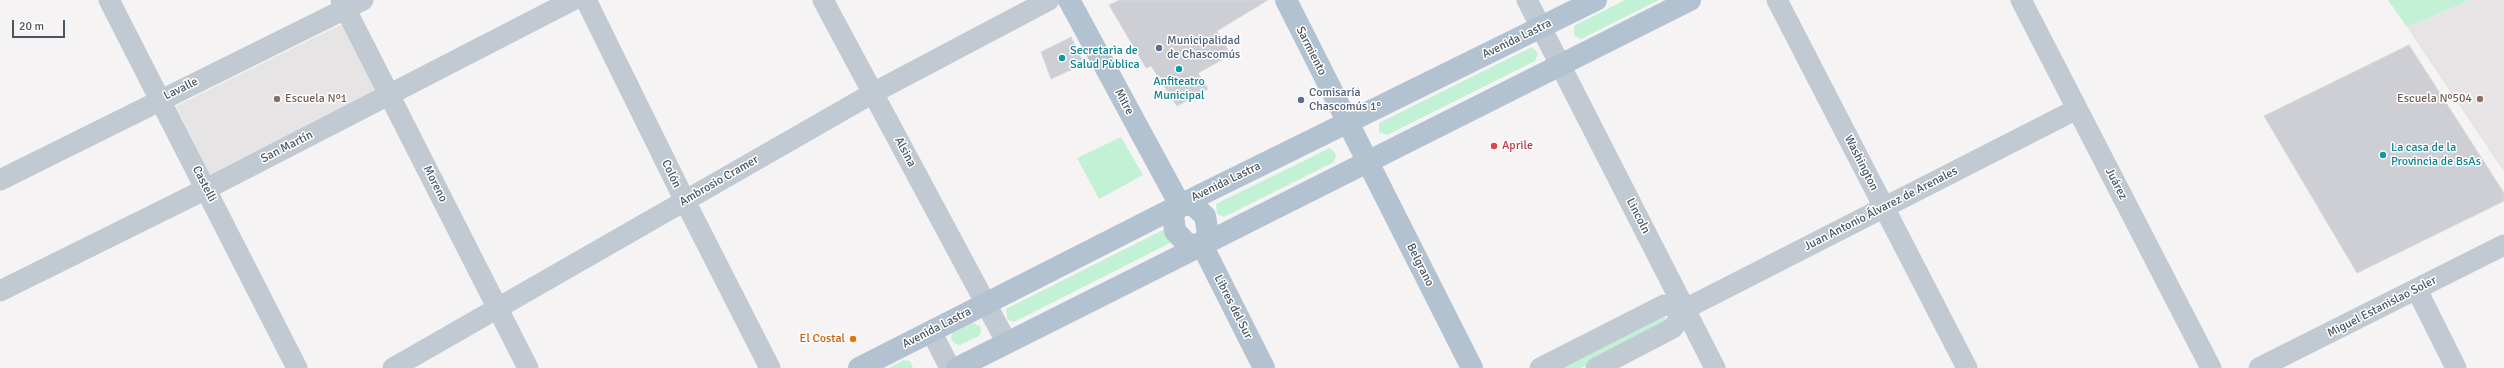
<!DOCTYPE html>
<meta charset="utf-8">
<style>
body{margin:0}
#map{position:relative;width:2504px;height:368px;overflow:hidden;background:#f5f3f3;font-family:Signika,sans-serif}
canvas{display:block}
.scale{position:absolute;left:12px;top:20px;width:53px;height:18px;box-sizing:border-box;border:2px solid #4a5661;border-top:0;padding-left:5px;font-size:12px;line-height:14px;white-space:nowrap;color:#4a5661;-webkit-text-stroke:3px #fff;paint-order:stroke}
</style>
<div id="map">
<canvas width="2504" height="368"></canvas>
<div class="scale">20 m</div>
</div>
<script>
const g = document.querySelector('canvas').getContext('2d');
g.lineJoin = 'round';
function paint(path, color) { g.fillStyle = color; g.fill(path, 'evenodd'); }
const poly = rows => new Path2D(rows.map(r => 'M' + r).join(''));
function strokePath(path, color, width, dash) { g.strokeStyle = color; g.lineWidth = width; g.lineCap = dash ? 'butt' : 'round'; g.setLineDash(dash || []); g.stroke(path); }
function write(font, color, halo, rows, align = 'center') {
  g.font = font + ' Signika,sans-serif'; g.lineWidth = 3; g.setLineDash([]); g.textBaseline = 'middle'; g.strokeStyle = halo; g.fillStyle = color; for (const [text, x, y, turn = 0] of rows) {
    g.save(); g.translate(x, y); g.rotate((+turn || 0) * Math.PI / 180); g.textAlign = isNaN(turn) ? turn : align; if (halo) g.strokeText(text, 0, 0); g.fillText(text, 0, 0); g.restore();
  }
}
const education = poly([
 [2470,0,2504,0,2504,172,2407,27],
 [344,23,378,92,210,175,176,106]
]);
const green = poly([
 [1625,0,1659,0,1581,39,1574,35,1574,26],
 [2388,0,2470,0,2407,27],
 [1532,47,1538,53,1535,61,1387,135,1379,132,1379,123],
 [1121,137,1143,175,1099,199,1077,158],
 [1330,148,1336,154,1334,162,1224,217,1217,214,1216,204],
 [1163,230,1166,230,1172,240,1170,243,1014,322,1007,319,1006,309],
 [1662,315,1667,319,1664,326,1581,368,1557,368],
 [972,323,980,326,981,331,979,336,960,345,955,344,951,339,952,333],
 [904,360,910,361,913,368,889,368]
]);
const building = poly([
 [1120,0,1268,0,1217,31,1231,55,1198,73,1208,89,1177,106,1151,66,1146,68,1109,5,1120,0],
 [1071,37,1084,64,1051,79,1041,52,1071,37],
 [2409,45,2504,193,2504,201,2357,273,2264,116,2409,45]
]);
const minor = poly([
 [109,0,297,368],
 [341,0,528,368],
 [586,0,685,201,770,368],
 [823,0,1007,343],
 [1527,0,1715,368],
 [1777,0,1967,368],
 [2021,0,2211,368],
 [0,180,363,0],
 [2417,290,2456,368],
 [0,291,206,189,573,0],
 [931,331,950,368],
 [393,368,873,93,1049,0],
 [1540,368,1664,305,1685,309],
 [1596,368,1673,328,1685,309,2077,109],
 [2259,368,2504,245]
]);
const major = poly([
 [1069,0,1180,205],
 [1286,0,1472,368],
 [1180,205,1173,215,1175,231,1187,244,1202,245],
 [1180,205,1193,205,1205,216,1208,234,1202,245],
 [1202,245,1264,368],
 [859,368,1180,205,1596,0],
 [957,368,1690,0]
]);
const markers = [
 [1159,48,4,"#5c6f8a"],
 [1062,58,4,"#0f9aa8"],
 [1179,69,4,"#0f9aa8"],
 [277,99,4,"#8d6e63"],
 [2480,99,4,"#8d6e63"],
 [1301,100,4,"#5c6f8a"],
 [1494,146,4,"#e0444e"],
 [2383,155,4,"#0f9aa8"],
 [853,339,4,"#e8710a"]
];
const streetNames = [
 ["Avenida Lastra",1517,39,-26],
 ["Sarmiento",1311,51,63],
 ["Lavalle",181,89,-26],
 ["Mitre",1124,102,62],
 ["San Martín",287,147,-27],
 ["Alsina",905,152,62],
 ["Washington",1861,163,63],
 ["Colón",671,174,64],
 ["Ambrosio Cramer",719,181,-30],
 ["Avenida Lastra",1226,182,-26],
 ["Castelli",204,184,63],
 ["Moreno",435,184,63],
 ["Juárez",2116,184,63],
 ["Juan Antonio Álvarez de Arenales",1881,209,-27],
 ["Lincoln",1638,216,63],
 ["Belgrano",1420,265,63],
 ["Libres del Sur",1233,307,63],
 ["Miguel Estanislao Soler",2382,307,-27],
 ["Avenida Lastra",937,328,-27]
];
const serviceNames = [
 ["Municipalidad",1167,41],
 ["de Chascomús",1167,55],
 ["Comisaría",1309,93],
 ["Chascomús 1°",1309,107]
];
const cultureNames = [
 ["Secretarìa de",1070,51],
 ["Salud Pùblica",1070,65],
 ["Anfiteatro",1179,82,"center"],
 ["Municipal",1179,96,"center"],
 ["La casa de la",2391,148],
 ["Provincia de BsAs",2391,162]
];
const educationNames = [
 ["Escuela Nº1",285,99],
 ["Escuela Nº504",2472,99,"right"]
];
const healthNames = [
 ["Aprile",1502,146]
];
const foodNames = [
 ["El Costal",845,339]
];
paint(education, '#e6e4e5');
paint(green, '#c3f1d5');
paint(building, '#cdcfd5');
strokePath(building, '#d7d9de', 1);
strokePath(minor, '#c1cad2', 21);
strokePath(major, '#b3c2d1', 22);
for (const [x, y, r, color] of markers) { const dot = new Path2D(); dot.arc(x, y, r, 0, 2 * Math.PI); g.fillStyle = color; g.fill(dot); strokePath(dot, '#fff', 1.5); }
write('12px', '#4a5661', '#fff', streetNames);
write('12px', '#4e5e75', '#fff', serviceNames, 'left');
write('12px', '#0d838f', '#fff', cultureNames, 'left');
write('12px', '#785e54', '#fff', educationNames, 'left');
write('12px', '#be3a42', '#fff', healthNames, 'left');
write('12px', '#c56008', '#fff', foodNames, 'right');
</script>
